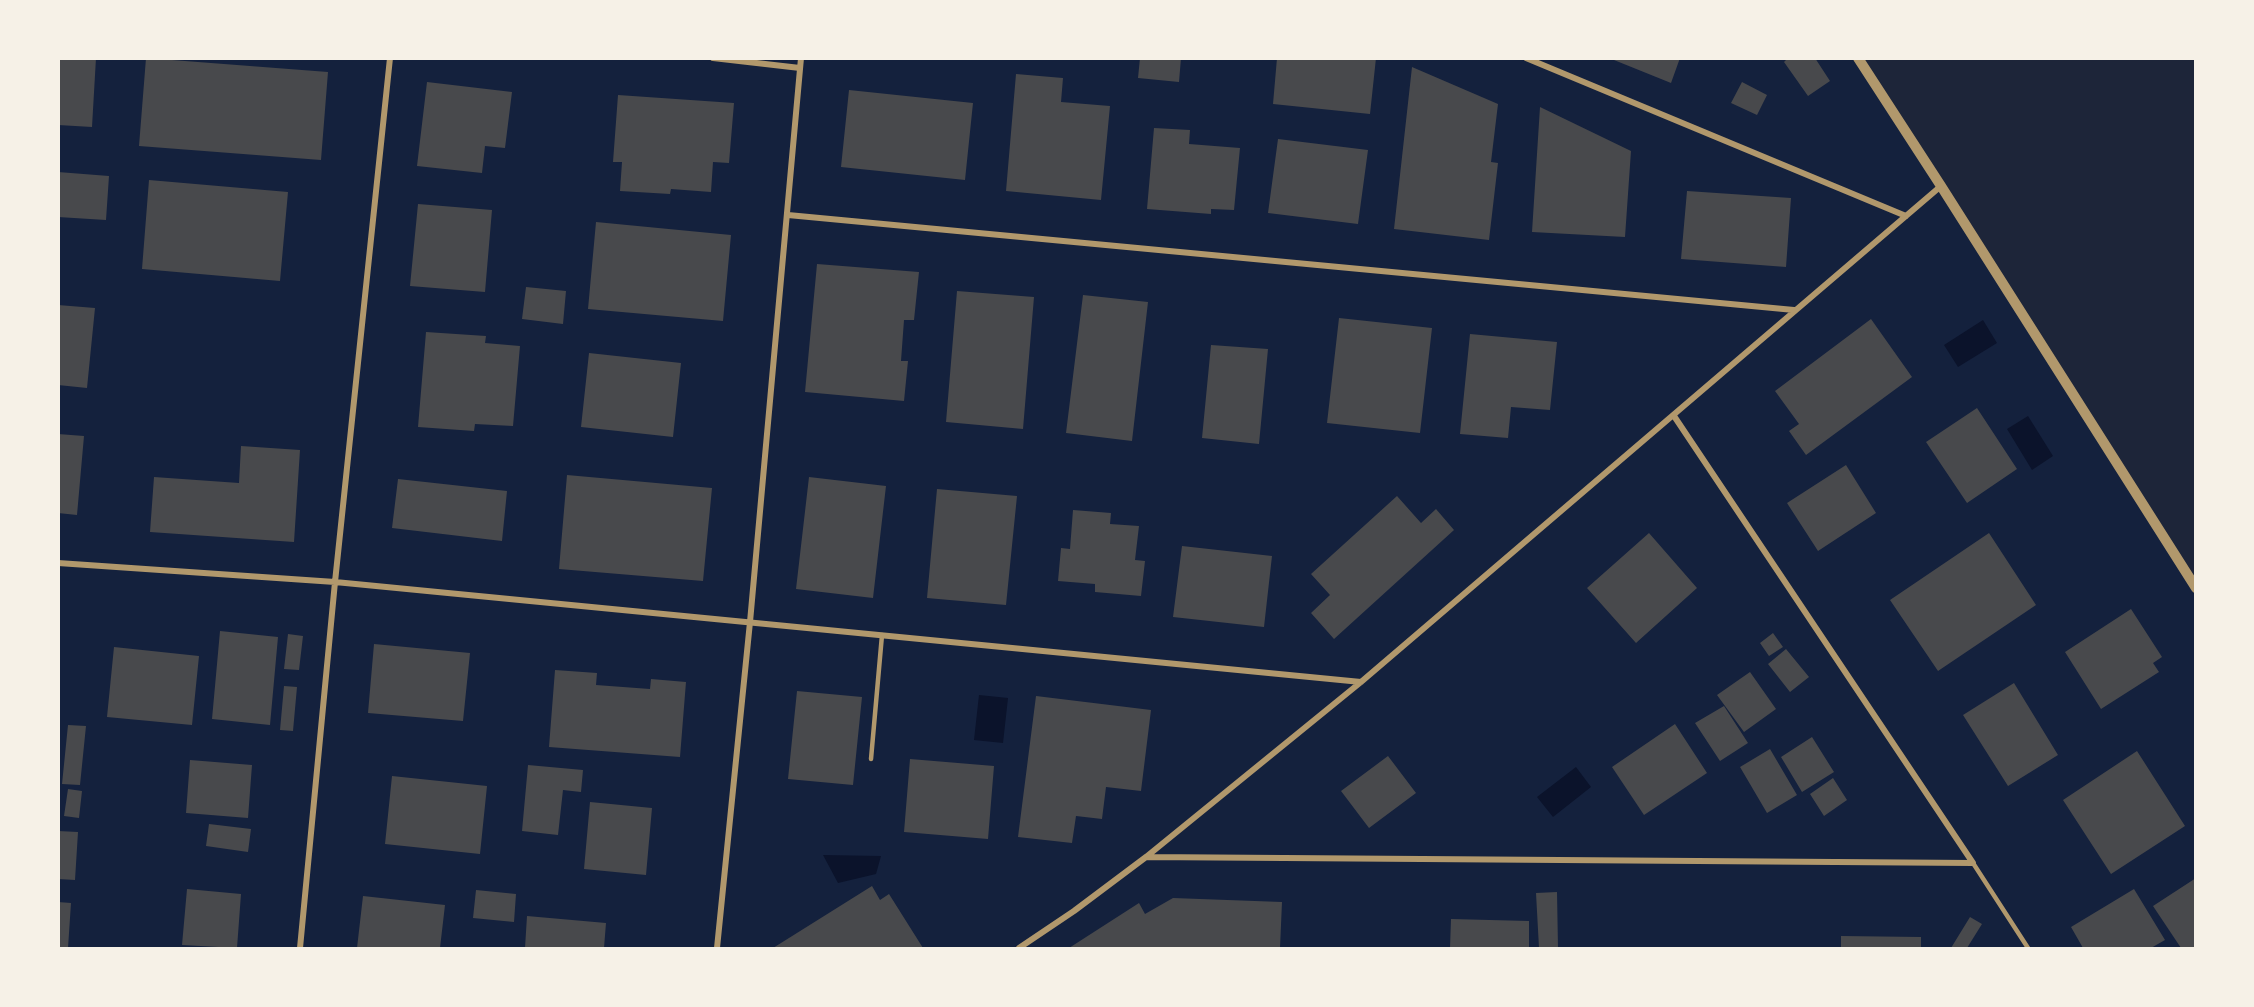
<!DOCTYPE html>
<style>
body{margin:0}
#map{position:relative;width:2254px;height:1007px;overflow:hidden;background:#14213d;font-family:Roboto,sans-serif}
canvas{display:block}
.frame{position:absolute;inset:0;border:60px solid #f6f1e7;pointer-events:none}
</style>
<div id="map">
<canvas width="2254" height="1007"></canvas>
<div class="frame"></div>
</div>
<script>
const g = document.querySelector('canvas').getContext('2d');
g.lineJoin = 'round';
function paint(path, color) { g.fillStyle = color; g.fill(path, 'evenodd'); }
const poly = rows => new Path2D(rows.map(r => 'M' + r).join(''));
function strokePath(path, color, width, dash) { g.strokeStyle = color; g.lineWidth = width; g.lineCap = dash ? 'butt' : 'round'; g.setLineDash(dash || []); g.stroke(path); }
const green = poly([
 [1858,59,2195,59,2195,588]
]);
const water = poly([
 [1983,320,1997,343,1958,367,1944,345],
 [2028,416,2053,456,2032,470,2007,429],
 [979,695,1008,698,1003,743,974,740],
 [1576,767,1591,787,1553,817,1537,797],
 [823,855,881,856,876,874,838,883]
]);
const building = poly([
 [58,58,96,58,92,127,58,125],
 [146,58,328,72,321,160,139,146],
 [1140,58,1181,58,1179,82,1138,78],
 [1277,58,1376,58,1370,114,1273,104],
 [1609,58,1680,58,1671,83],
 [1788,58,1815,58,1830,81,1808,96,1784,62],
 [1412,67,1498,104,1491,162,1498,163,1489,240,1394,229],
 [1016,74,1063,78,1061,102,1110,106,1101,200,1006,191],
 [427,82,512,92,505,148,485,146,482,173,417,166],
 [1742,82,1767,95,1757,115,1731,103],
 [849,90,973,103,965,180,841,167],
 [618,95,734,103,729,163,713,162,711,192,671,189,670,194,620,191,622,162,613,162],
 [1540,107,1631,151,1625,237,1532,232],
 [1154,128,1190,130,1189,144,1240,148,1234,210,1211,209,1211,214,1147,209],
 [1278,139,1368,150,1358,224,1268,213],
 [58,172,109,176,106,220,58,217],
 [149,180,288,192,280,281,142,269],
 [1687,191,1791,198,1786,267,1681,259],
 [418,204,492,210,485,292,410,286],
 [596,222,731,235,723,321,588,309],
 [817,264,919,272,914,320,904,320,901,361,908,361,904,401,805,392],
 [526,287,566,291,563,324,522,319],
 [957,291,1034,297,1023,429,946,422],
 [1083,295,1148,302,1132,441,1066,433],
 [58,305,95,308,87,388,58,385],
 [1339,318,1432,328,1420,433,1327,423],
 [1871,319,1912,377,1806,455,1789,431,1799,424,1775,391],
 [426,332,486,336,485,343,520,346,513,426,475,424,474,431,418,427],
 [1470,334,1557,342,1550,410,1511,407,1508,438,1460,434],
 [1211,345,1268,349,1259,444,1202,438],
 [589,353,681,363,673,437,581,427],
 [1977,408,2017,469,1967,503,1926,442],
 [58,434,84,436,77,515,58,513],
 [241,446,300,450,294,542,150,532,154,477,239,483],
 [1846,465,1876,513,1818,551,1787,503],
 [567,475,712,488,703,581,559,569],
 [809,477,886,486,873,598,796,589],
 [398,479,507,491,502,541,392,528],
 [937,489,1017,496,1006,605,927,598],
 [1397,496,1421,523,1436,509,1454,530,1334,639,1311,613,1330,595,1311,574],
 [1073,510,1111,513,1110,524,1139,526,1135,560,1145,561,1141,596,1095,592,1095,584,1058,581,1061,548,1070,549],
 [1649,533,1697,588,1636,643,1587,588],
 [1989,533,2036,605,1938,671,1890,600],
 [1182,546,1272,556,1264,627,1173,617],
 [2131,609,2162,657,2153,663,2159,672,2101,709,2065,652],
 [220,631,278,637,270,725,212,719],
 [1773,633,1783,647,1769,656,1760,643],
 [288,634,303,636,299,670,284,669],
 [374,644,470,653,463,721,368,713],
 [114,647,199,656,192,725,107,717],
 [1786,649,1809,677,1790,692,1768,664],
 [555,670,597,673,596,685,650,689,651,679,686,682,680,757,549,747],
 [1750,672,1776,709,1744,732,1717,695],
 [2014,683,2058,755,2008,786,1963,715],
 [284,686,297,687,293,731,280,730],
 [797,691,862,697,853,785,788,779],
 [1036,696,1151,710,1141,791,1106,787,1102,819,1076,816,1072,843,1018,837],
 [1724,706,1748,743,1720,761,1695,723],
 [1675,724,1707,773,1644,815,1612,767],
 [68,725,86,726,80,785,62,784],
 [1812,737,1834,772,1802,792,1781,757],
 [1770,749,1797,795,1767,813,1740,767],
 [2137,751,2185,826,2111,874,2063,800],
 [1388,756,1416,793,1369,828,1341,791],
 [910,759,994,766,988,839,904,832],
 [190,760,252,765,248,818,186,813],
 [528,765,583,770,581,792,563,790,558,835,522,831],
 [392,776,487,786,480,854,385,844],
 [1833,778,1847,800,1824,816,1810,794],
 [68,789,82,791,79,818,64,816],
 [590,802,652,808,646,875,584,869],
 [209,824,251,829,248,852,206,846],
 [58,831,78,832,75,880,58,879],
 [2196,878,2196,948,2181,948,2153,906],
 [872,886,880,900,889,894,923,948,773,948],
 [187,889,241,894,237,948,182,945],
 [2134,889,2165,940,2151,948,2083,948,2071,927],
 [476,890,516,894,514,922,473,918],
 [1557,892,1558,948,1539,948,1536,893],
 [363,896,445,905,440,948,357,948],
 [1173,898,1282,902,1280,948,1069,948,1139,903,1145,914],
 [58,902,71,903,68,948,58,948],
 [527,916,606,923,604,948,525,948],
 [1970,917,1982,924,1967,948,1951,948],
 [1451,919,1529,921,1529,948,1450,948],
 [1841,936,1921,937,1921,948,1841,948]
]);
const service = poly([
 [871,759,882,635],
 [1973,863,2028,948]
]);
const minor = poly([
 [713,58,800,68],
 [1526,58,1906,216],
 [788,215,1794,310],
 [58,563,335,582,1361,682],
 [1146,857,1973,863,1674,416],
 [300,948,335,582,390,58],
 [717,948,750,622,801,58],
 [1019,948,1074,911,1146,857,1361,682,1941,186]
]);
const tertiary = poly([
 [1858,58,1941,186,2196,588]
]);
paint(green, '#1d2539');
paint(water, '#0b132b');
paint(building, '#48494c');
strokePath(service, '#b1986c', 4.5);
strokePath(minor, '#b1986c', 6);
strokePath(tertiary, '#b1986c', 10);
</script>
